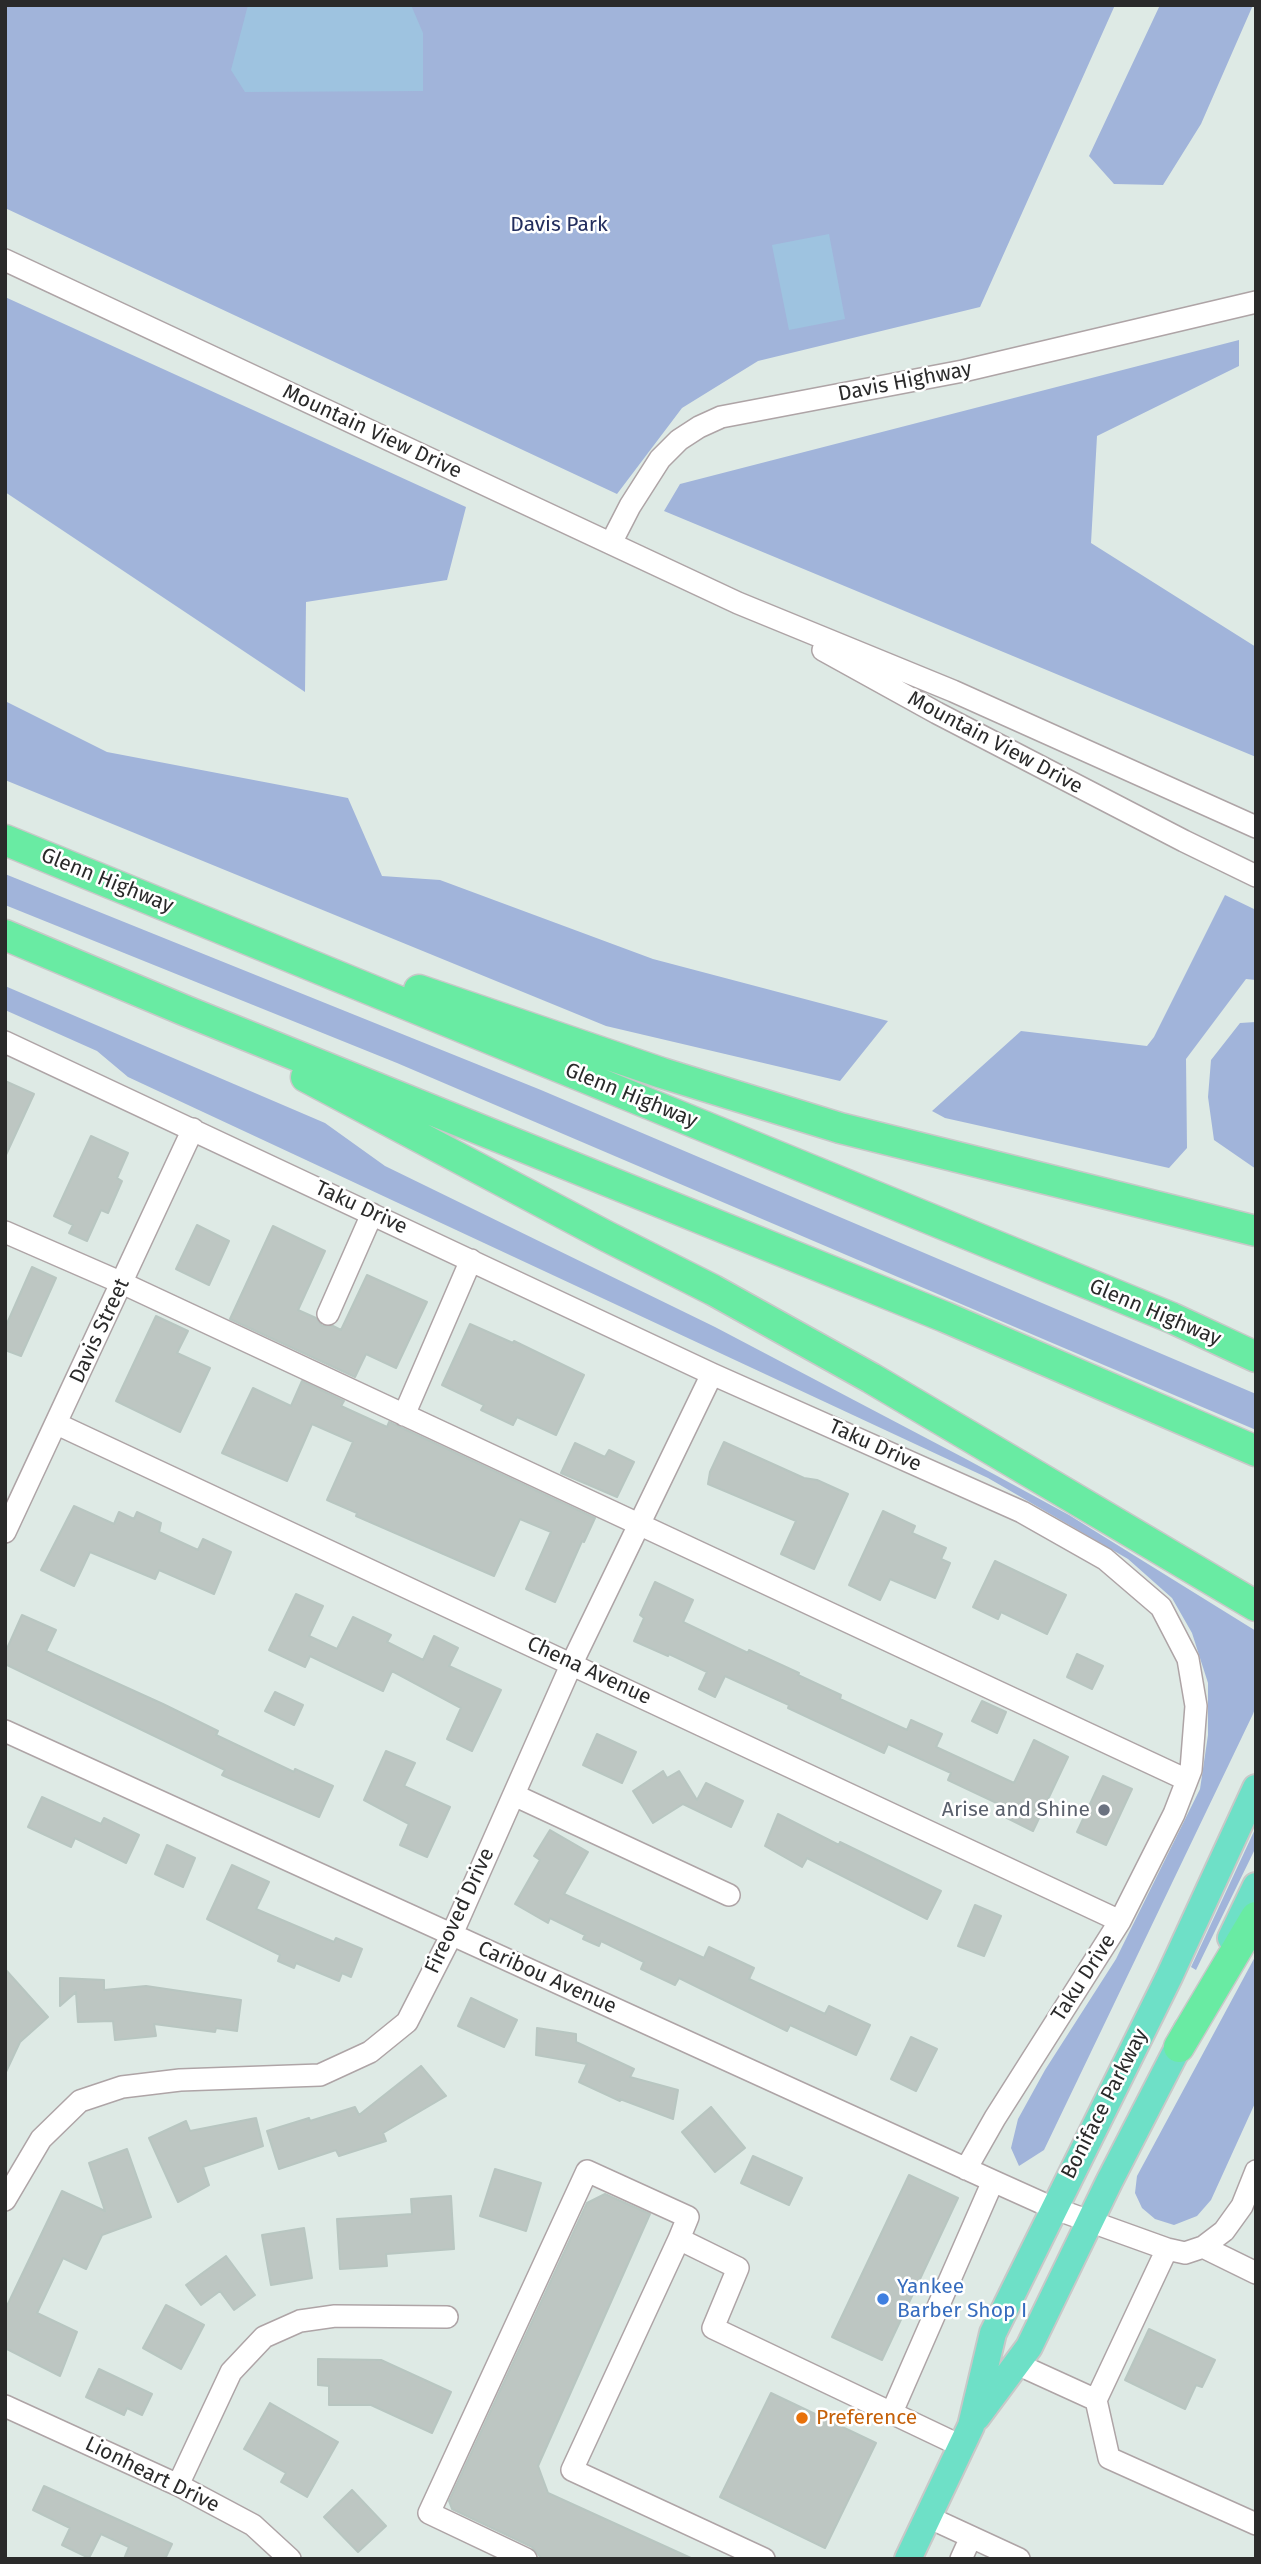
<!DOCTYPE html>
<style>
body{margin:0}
#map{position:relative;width:1261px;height:2564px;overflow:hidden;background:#deeae5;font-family:"Fira Sans",sans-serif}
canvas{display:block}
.frame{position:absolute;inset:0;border:7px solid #2a2a2a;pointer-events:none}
</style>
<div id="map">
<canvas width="1261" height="2564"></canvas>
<div class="frame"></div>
</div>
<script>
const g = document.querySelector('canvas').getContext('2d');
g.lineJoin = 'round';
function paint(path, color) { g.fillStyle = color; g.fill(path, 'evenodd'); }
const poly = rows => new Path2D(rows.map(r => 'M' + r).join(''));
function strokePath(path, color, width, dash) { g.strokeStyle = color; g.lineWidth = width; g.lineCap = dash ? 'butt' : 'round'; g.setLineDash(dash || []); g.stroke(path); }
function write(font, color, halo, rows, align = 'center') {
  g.font = font + ' "Fira Sans",sans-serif'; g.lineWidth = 5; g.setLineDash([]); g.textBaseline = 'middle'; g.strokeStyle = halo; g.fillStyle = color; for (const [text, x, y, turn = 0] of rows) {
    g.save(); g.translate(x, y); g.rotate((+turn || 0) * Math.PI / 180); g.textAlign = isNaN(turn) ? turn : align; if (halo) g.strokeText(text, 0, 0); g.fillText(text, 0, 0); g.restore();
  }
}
const green = poly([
 [5,5,1115,5,980,307,758,361,682,408,617,494,5,208],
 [1160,5,1253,5,1201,124,1163,185,1114,184,1089,156],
 [5,297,466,507,447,580,306,602,305,692,5,492],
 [1239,340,1239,366,1097,436,1091,543,1256,647,1256,757,664,511,680,484],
 [5,701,107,752,348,798,382,876,440,880,653,959,888,1021,840,1081,606,1026,5,780],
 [5,874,541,1090,1256,1394,1256,1430,397,1063,5,905],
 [1225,895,1256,910,1256,980,1246,979,1186,1059,1187,1148,1169,1168,945,1118,932,1111,1021,1031,1147,1046,1154,1037],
 [5,986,325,1123,385,1166,715,1327,966,1459,1069,1515,1256,1631,1256,1706,1253,1714,1044,2150,1019,2166,1011,2148,1018,2119,1045,2070,1116,1959,1200,1789,1208,1735,1208,1683,1192,1633,1172,1598,1128,1559,988,1478,128,1077,97,1051,5,1010],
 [1256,1022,1256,1169,1214,1140,1208,1097,1211,1060,1240,1023],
 [1256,1827,1256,1847,1196,1970,1191,1967],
 [1256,1955,1256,2101,1211,2200,1197,2216,1174,2225,1155,2219,1142,2208,1135,2193,1137,2176]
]);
const pitch = poly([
 [248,5,411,5,423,33,423,91,245,92,231,70],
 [829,234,845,319,789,330,772,245]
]);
const building = poly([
 [5,1081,34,1094,5,1157,5,1081],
 [91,1136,128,1153,117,1178,122,1181,108,1213,101,1210,87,1241,69,1233,73,1225,54,1216,91,1136],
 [197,1225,229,1241,209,1285,176,1269,197,1225],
 [273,1226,325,1251,298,1310,316,1318,322,1326,333,1326,341,1330,367,1275,427,1302,396,1368,366,1354,355,1377,230,1319,273,1226],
 [32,1267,56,1278,21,1356,5,1350,5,1328,32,1267],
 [156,1316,188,1331,177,1353,210,1368,180,1432,116,1401,156,1316],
 [470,1324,513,1343,514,1341,584,1375,556,1435,517,1417,513,1425,481,1410,484,1405,442,1385,470,1324],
 [302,1381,344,1401,341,1406,387,1427,389,1422,400,1427,595,1518,584,1542,582,1541,555,1602,526,1589,551,1532,520,1519,494,1576,356,1516,357,1513,327,1500,353,1442,312,1424,287,1481,222,1453,253,1388,291,1406,302,1381],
 [724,1442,804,1478,817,1480,848,1494,814,1569,781,1554,796,1521,708,1484,710,1472,724,1442],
 [575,1443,605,1457,609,1450,634,1462,617,1497,561,1473,575,1443],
 [74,1506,114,1524,119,1512,134,1519,137,1512,161,1523,159,1532,198,1550,203,1539,231,1552,214,1594,159,1570,155,1579,90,1552,74,1586,41,1570,74,1506],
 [883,1511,915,1526,912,1533,946,1548,941,1559,950,1563,935,1598,890,1579,880,1600,849,1585,883,1511],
 [995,1561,1066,1595,1047,1634,1001,1612,998,1619,973,1607,995,1561],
 [655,1582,693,1600,683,1622,748,1653,749,1650,799,1673,798,1675,841,1695,840,1699,907,1730,911,1720,942,1734,936,1747,1014,1783,1034,1740,1068,1757,1033,1831,999,1814,1003,1806,948,1780,951,1773,888,1744,884,1753,788,1708,789,1705,725,1676,715,1697,699,1689,707,1672,669,1654,668,1656,634,1641,644,1618,640,1615,655,1582],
 [296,1594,323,1606,309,1636,337,1649,353,1617,391,1635,387,1642,423,1660,434,1636,458,1648,449,1666,501,1690,472,1751,447,1739,461,1708,392,1671,383,1691,310,1656,305,1667,269,1650,296,1594],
 [22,1615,56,1630,46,1651,163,1704,218,1731,216,1735,294,1772,295,1769,333,1786,319,1817,222,1775,225,1770,5,1664,5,1653,22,1615],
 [1077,1654,1103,1666,1092,1689,1067,1677,1077,1654],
 [275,1692,303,1705,294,1725,265,1711,275,1692],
 [982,1701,1006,1712,997,1733,972,1721,982,1701],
 [597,1734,636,1752,622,1783,583,1765,597,1734],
 [386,1751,415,1763,404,1786,450,1807,427,1857,400,1845,409,1824,364,1800,386,1751],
 [663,1771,667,1778,679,1771,697,1800,706,1783,743,1801,731,1827,683,1804,653,1823,633,1791,663,1771],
 [1103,1776,1132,1789,1106,1845,1077,1832,1103,1776],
 [42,1797,101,1824,104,1818,139,1835,126,1863,75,1838,71,1847,28,1827,42,1797],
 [778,1814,839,1845,840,1842,941,1891,927,1919,807,1858,802,1867,765,1846,778,1814],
 [550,1830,588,1852,564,1894,704,1958,709,1947,754,1968,749,1979,825,2014,829,2006,870,2025,856,2055,790,2025,787,2031,679,1978,675,1985,641,1969,644,1962,601,1941,599,1946,583,1939,585,1935,550,1918,548,1923,515,1904,540,1860,534,1856,550,1830],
 [167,1845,195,1858,183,1887,155,1874,167,1845],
 [232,1865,269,1882,256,1909,334,1942,336,1938,362,1949,351,1977,342,1973,339,1981,296,1963,294,1968,278,1961,280,1955,207,1919,232,1865],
 [975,1905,1001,1916,984,1956,958,1946,975,1905],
 [5,1969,48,2017,20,2042,5,2074,5,1969],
 [60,1978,104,1980,104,1990,146,1986,241,2000,237,2031,216,2028,215,2032,154,2024,156,2036,115,2040,113,2021,78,2022,76,1992,60,2006,60,1978],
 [471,1998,517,2020,504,2047,458,2026,471,1998],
 [537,2028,576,2034,576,2042,634,2069,630,2077,678,2090,673,2119,620,2099,620,2101,579,2082,587,2064,536,2055,537,2028],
 [911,2037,937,2049,916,2091,891,2079,911,2037],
 [421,2066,446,2096,383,2133,386,2141,339,2156,336,2150,279,2169,267,2131,309,2118,310,2121,355,2107,359,2115,421,2066],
 [711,2107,745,2148,715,2172,682,2132,711,2107],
 [256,2118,263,2146,203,2167,209,2185,178,2202,149,2138,186,2121,190,2131,256,2118],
 [127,2149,151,2217,102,2235,86,2269,63,2258,37,2313,77,2332,60,2376,5,2348,5,2310,62,2191,105,2211,89,2163,127,2149],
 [753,2156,802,2178,789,2205,741,2183,753,2156],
 [495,2169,541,2183,526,2231,480,2216,495,2169],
 [909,2175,958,2198,882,2360,832,2337,909,2175],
 [605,2194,650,2214,538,2466,548,2493,693,2559,542,2559,532,2547,452,2509,449,2501,587,2203,605,2194],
 [451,2196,454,2249,386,2254,387,2266,340,2269,337,2219,412,2214,411,2199,451,2196],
 [304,2228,312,2278,271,2285,262,2235,304,2228],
 [226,2256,255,2295,234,2310,220,2291,201,2305,186,2285,226,2256],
 [166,2305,204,2325,181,2369,143,2348,166,2305],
 [1149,2329,1215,2360,1202,2387,1196,2385,1185,2409,1125,2380,1149,2329],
 [318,2359,381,2360,451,2392,432,2433,371,2405,329,2405,329,2386,318,2385,318,2359],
 [99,2369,152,2394,142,2415,127,2408,124,2415,86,2397,99,2369],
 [771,2393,876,2443,825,2548,720,2497,771,2393],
 [270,2403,338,2442,307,2497,281,2482,286,2473,244,2449,270,2403],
 [44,2486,172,2544,165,2559,124,2559,129,2547,101,2534,89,2558,62,2545,70,2528,33,2510,44,2486],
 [352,2490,386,2526,358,2552,324,2517,352,2490]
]);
const minor = poly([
 [5,260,738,603,953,691,1256,827],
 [611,543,630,506,660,459,679,440,699,427,721,417,963,371,1256,302],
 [823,650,937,713,1184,841,1256,876],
 [5,1042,712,1374,1022,1512,1105,1559,1161,1607,1188,1659,1196,1706,1191,1770,1174,1814,1120,1921,995,2118,966,2169],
 [5,1232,122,1283,1187,1780],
 [328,1314,372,1214],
 [404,1415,471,1260],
 [57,1424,1120,1921],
 [5,1532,193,1129],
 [5,1731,993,2181,1053,2208,1167,2249,1185,2253,1203,2247,1224,2231,1242,2206,1256,2171],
 [514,1795,729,1895],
 [5,2200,41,2139,80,2101,122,2087,180,2080,320,2075,370,2052,407,2022,452,1934,572,1663,712,1374],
 [1203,2247,1256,2273],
 [1017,2364,1096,2400,1109,2458,1256,2524],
 [1096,2400,1167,2249],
 [5,2406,178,2485,253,2525,290,2559],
 [892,2412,993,2181],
 [178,2485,231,2372,264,2337,300,2321,335,2316,447,2317],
 [928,2517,1019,2559],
 [526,2559,429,2513,587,2171,688,2217,679,2239],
 [764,2559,572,2470,679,2239,738,2268,713,2328,961,2446],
 [961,2559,971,2537]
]);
const major = poly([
 [1231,1938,1256,1886],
 [977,2417,1029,2347,1109,2182,1187,2030],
 [908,2559,971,2426,993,2333,1169,1977,1256,1788]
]);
const highway = poly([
 [5,840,1172,1318,1256,1357],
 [5,935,186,1011,945,1317,1256,1451],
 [419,990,662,1073,840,1128,1256,1231],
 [306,1077,606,1236,713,1290,871,1378,1256,1606],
 [1179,2047,1256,1917]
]);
const markers = [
 [1104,1810,7,"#6b7280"],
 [883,2299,7,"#3f7fe0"],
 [802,2418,7,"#e8710a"]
];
const parkNames = [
 ["Davis Park",559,225]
];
const streetNames = [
 ["Davis Highway",905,382,-11],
 ["Mountain View Drive",372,432,25],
 ["Mountain View Drive",995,743,28],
 ["Glenn Highway",107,881,22],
 ["Glenn Highway",631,1096,22],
 ["Taku Drive",361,1208,25],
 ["Glenn Highway",1155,1313,23],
 ["Davis Street",100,1331,-65],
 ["Taku Drive",875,1446,24],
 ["Chena Avenue",589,1671,25],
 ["Fireoved Drive",460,1911,-65],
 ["Caribou Avenue",547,1978,24],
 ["Taku Drive",1084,1978,-57],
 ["Boniface Parkway",1105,2104,-63],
 ["Lionheart Drive",152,2475,26]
];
const worshipNames = [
 ["Arise and Shine",1090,1810]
];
const shopNames = [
 ["Yankee",897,2287],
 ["Barber Shop I",897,2311]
];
const foodNames = [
 ["Preference",816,2418]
];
paint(green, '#a1b4da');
paint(pitch, '#9ec3e0');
paint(building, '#bdc6c2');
strokePath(building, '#b8c6c1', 2);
strokePath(minor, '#aea4a6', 24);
strokePath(major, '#c8c8c8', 30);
strokePath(highway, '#c8c8c8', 33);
strokePath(minor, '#fff', 21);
strokePath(major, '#6ee0c7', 26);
strokePath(highway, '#69eba3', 30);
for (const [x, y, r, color] of markers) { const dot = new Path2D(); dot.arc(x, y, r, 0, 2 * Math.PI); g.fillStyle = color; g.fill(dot); strokePath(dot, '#fff', 2.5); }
write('21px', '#232e5e', '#fff', parkNames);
write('21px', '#2a2a2a', '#fff', streetNames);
write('21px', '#5b616d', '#fff', worshipNames, 'right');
write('21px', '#366cbe', '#fff', shopNames, 'left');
write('21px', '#c56008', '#fff', foodNames, 'left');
</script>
